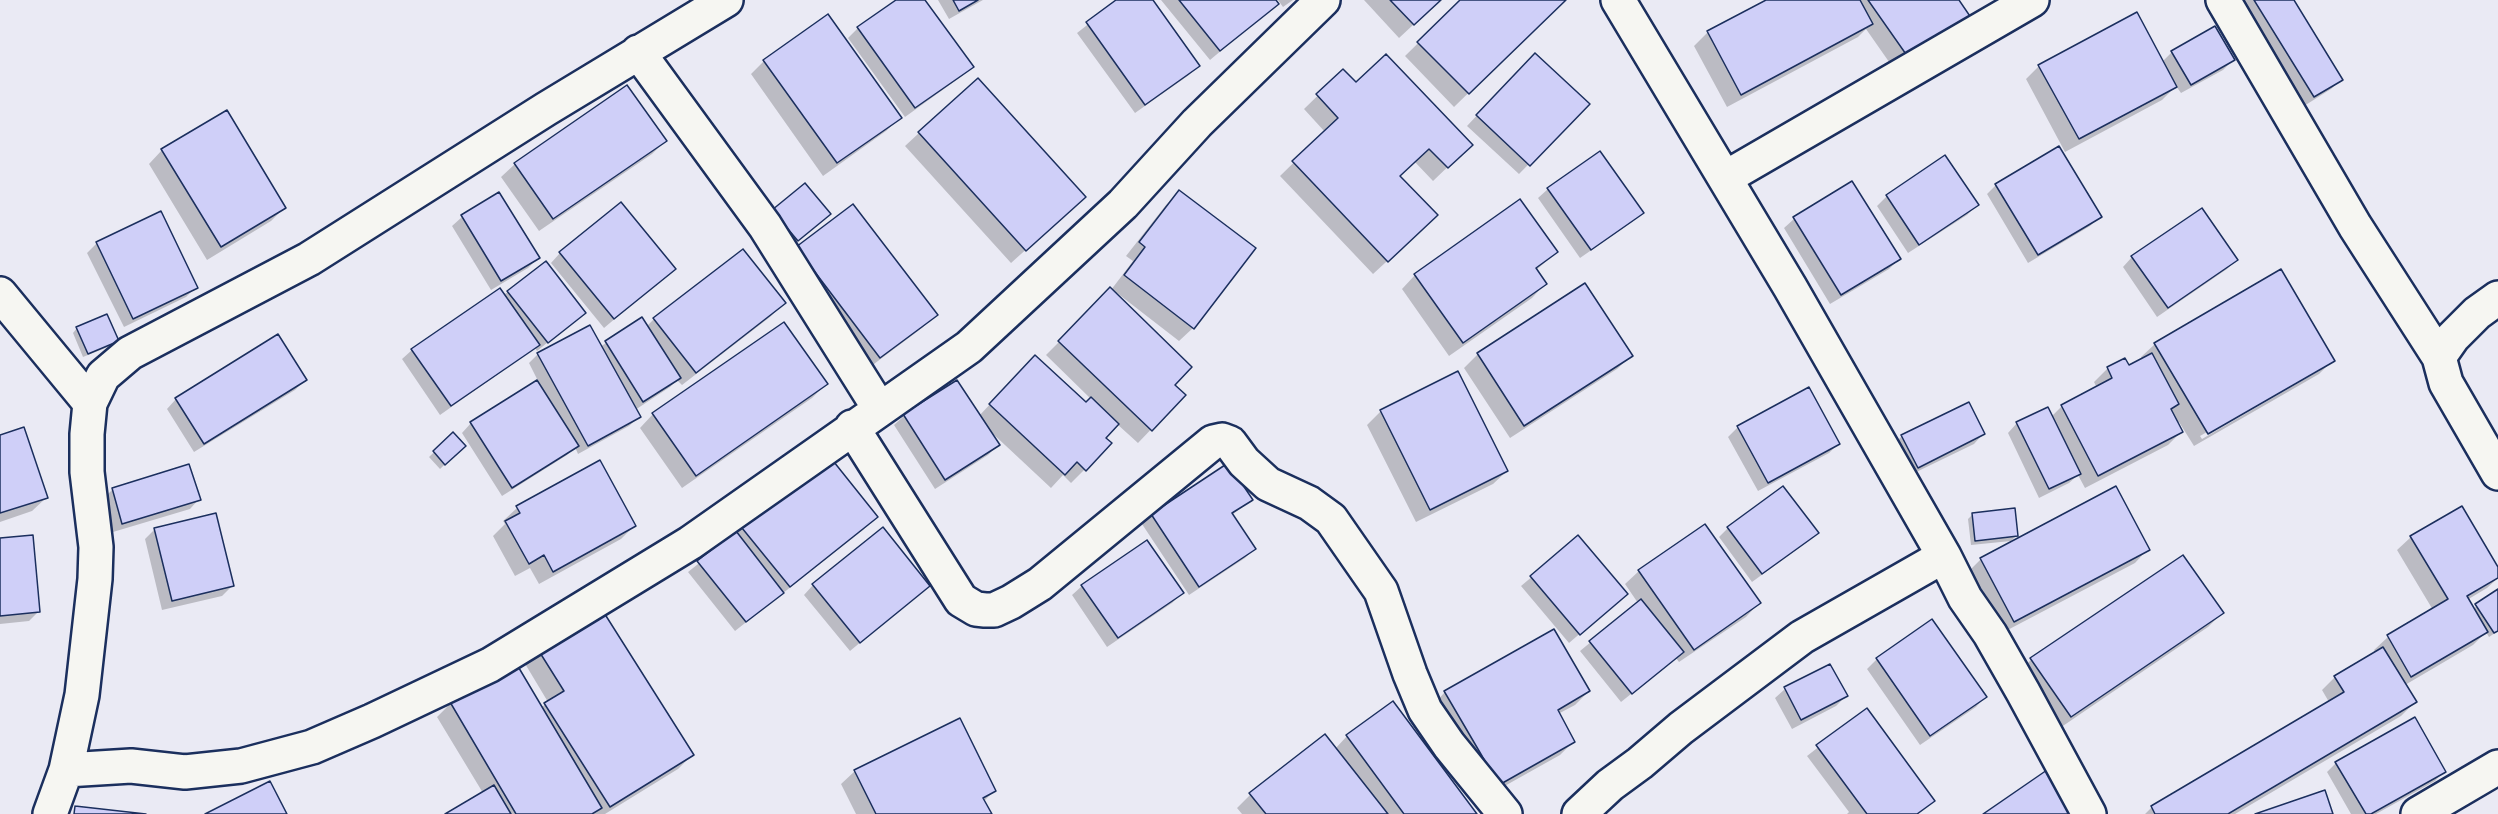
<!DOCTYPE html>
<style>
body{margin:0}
canvas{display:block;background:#eaeaf4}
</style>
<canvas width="2498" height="814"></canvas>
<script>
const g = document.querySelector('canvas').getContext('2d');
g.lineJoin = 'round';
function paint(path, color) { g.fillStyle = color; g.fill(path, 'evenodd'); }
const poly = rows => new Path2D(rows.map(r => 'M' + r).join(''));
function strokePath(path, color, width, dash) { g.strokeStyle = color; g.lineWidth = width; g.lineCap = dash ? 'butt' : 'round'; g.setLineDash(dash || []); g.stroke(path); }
const shadow = poly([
 [898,0,924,0,972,67,962,76,905,117,848,38,858,28],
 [938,0,983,0,949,19],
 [1119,0,1151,0,1198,65,1189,75,1135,113,1077,33],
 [1161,0,1274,0,1277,4,1210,60],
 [1278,0,1293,0,1283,7],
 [1364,0,1440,0,1399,38],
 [1462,0,1564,0,1454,107,1405,56],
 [1769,0,1957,0,1901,79,1866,29,1858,37,1727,107,1694,46,1708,32],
 [2239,0,2292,0,2341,80,2331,89,2304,106],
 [2172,52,2233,60,2223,70,2181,93,2176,86,2162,100,2065,152,2026,79,2039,66,2162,62],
 [764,61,900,118,886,131,823,176,751,74],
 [1525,64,1588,104,1519,174,1467,126],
 [1343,71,1356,84,1457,158,1433,181,1414,161,1398,176,1422,229,1373,274,1280,176,1325,132,1304,109],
 [919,133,1070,210,1011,263,905,146],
 [665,141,652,154,539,231,501,177,515,164],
 [162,150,284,208,271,221,207,260,149,164],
 [1945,157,1977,205,1967,215,1908,253,1877,206,1887,196],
 [1852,184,1899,259,1889,269,1830,304,1784,228,1794,219],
 [1996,185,2100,216,2090,226,2028,263,1987,194],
 [1548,189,1642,213,1632,222,1580,258,1538,198],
 [1179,192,1193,328,1179,341,1117,293,1115,295,1173,385,1184,395,1138,443,1117,424,1104,438,1085,469,1071,483,1063,475,1051,488,990,431,998,445,988,455,935,489,894,425,904,416,957,382,979,416,1022,370,1086,404,1091,399,1046,355,1111,290,1133,261,1126,256,1166,205],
 [499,194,538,258,528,268,491,290,452,226,462,217],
 [768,216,825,218,792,245],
 [97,243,196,287,186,297,124,327,87,253],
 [797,248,936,315,922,328,866,370],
 [1557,252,1535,271,1545,284,1532,298,1449,356,1402,289,1415,275],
 [560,253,674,269,604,328,551,263],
 [2132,257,2236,260,2227,269,2157,317,2123,267],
 [1585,285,1631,356,1617,369,1510,438,1464,368,1478,354],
 [508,292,584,313,537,351,535,348,440,415,402,359,412,350],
 [784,303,770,317,682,385,677,380,670,387,635,410,639,417,629,426,578,454,575,447,567,455,502,496,462,433,471,423,538,381,529,363,538,354,600,347,642,319,647,326,654,319],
 [77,328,117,341,113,345,83,357,73,333],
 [2155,344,2333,360,2319,374,2194,446,2179,422,2177,424,2181,432,2168,445,2085,488,2078,475,2069,483,2039,498,2008,433,2017,423,2051,417,2062,406,2097,388,2094,382,2108,368,2129,367,2142,360,2141,357],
 [2319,368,2319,371,2202,439,2200,436],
 [1458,373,1507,471,1493,484,1416,522,1367,425,1381,411],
 [305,380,295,390,194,452,167,409,176,399],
 [826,384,812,398,682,488,640,428,653,414],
 [1738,427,1838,444,1829,453,1758,491,1728,437],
 [453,434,464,446,440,469,429,457],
 [1983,434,1974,444,1908,476,1892,446,1902,436],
 [0,436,46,498,32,511,0,522],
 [830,459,876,517,863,530,735,631,688,572],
 [600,462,635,525,621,539,539,584,530,568,515,576,493,536,505,524,503,521,517,508],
 [188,466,199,499,190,509,113,532,103,499,112,490],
 [1251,500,1232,515,1254,549,1245,558,1189,595,1142,524,1152,515],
 [1973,514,2016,536,2011,541,1971,545,1968,519],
 [215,515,232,586,222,596,162,610,145,539,154,530],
 [1728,528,1817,533,1807,542,1752,582,1719,537],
 [2411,537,2498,570,2498,578,2487,588,2467,600,2473,609,2498,591,2498,631,2489,637,2486,632,2473,645,2405,685,2415,702,2401,716,2235,814,2145,814,2152,807,2329,702,2322,690,2335,677,2376,653,2374,650,2388,637,2433,610,2397,550],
 [1578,538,1626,594,1569,643,1521,586],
 [0,539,38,612,29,621,0,624],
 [2148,549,2135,563,2000,634,1967,573,1981,559],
 [2183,557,2222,613,2208,627,2057,730,2017,673,2031,660],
 [1639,571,1759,603,1746,617,1679,662,1676,658,1621,702,1580,651,1638,603,1625,584],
 [813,585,928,586,850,651,804,595],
 [1082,586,1182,593,1172,603,1107,647,1072,595],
 [1932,621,1985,697,1976,707,1920,745,1867,669,1877,659],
 [537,649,692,755,678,769,605,814,448,814,483,793,437,717,451,703,541,708,548,702,524,662],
 [1785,689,1846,696,1836,706,1792,729,1775,698],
 [1589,691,1575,705,1558,714,1573,742,1560,755,1485,797,1432,706,1445,692],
 [1393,703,1475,814,1242,814,1237,808,1250,795,1335,749,1347,736],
 [1866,710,1933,800,1918,814,1847,814,1849,812,1807,756],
 [2336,763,2444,771,2435,781,2376,814,2351,814,2327,772],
 [855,771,994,791,984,801,990,814,856,814,841,784]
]);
const building = poly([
 [896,0,925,0,974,67,915,108,857,27,896,0],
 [953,0,978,0,959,11,953,0],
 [1116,0,1153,0,1200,66,1145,105,1086,22,1116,0],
 [1179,0,1276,0,1279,4,1220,51,1179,0],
 [1390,0,1441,0,1414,25,1390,0],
 [1460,0,1566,0,1469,94,1417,42,1460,0],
 [1766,0,1860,0,1873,24,1741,95,1707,31,1766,0],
 [1868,0,1959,0,1976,25,1915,67,1868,0],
 [2254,0,2294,0,2343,80,2314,97,2254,0],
 [2137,12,2177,87,2079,139,2038,65,2137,12],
 [828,14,902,118,837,163,763,60,828,14],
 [2215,26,2235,60,2191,85,2171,51,2215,26],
 [1535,53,1590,104,1530,166,1476,115,1535,53],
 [1386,54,1473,145,1448,168,1429,149,1400,176,1438,215,1388,262,1292,161,1338,118,1316,94,1343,69,1356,82,1386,54],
 [978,78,1086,197,1026,251,918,132,978,78],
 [627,85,667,141,553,219,514,163,627,85],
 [227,110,286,208,221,247,161,149,227,110],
 [2059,146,2102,217,2038,255,1995,184,2059,146],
 [1600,151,1644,213,1591,250,1547,188,1600,151],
 [1945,155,1979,205,1919,245,1886,195,1945,155],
 [1852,181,1901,259,1841,295,1793,217,1852,181],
 [805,183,831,214,798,241,772,210,805,183],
 [1179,190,1256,248,1194,329,1124,275,1145,247,1139,242,1179,190],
 [499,192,540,258,501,281,461,215,499,192],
 [1520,199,1558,252,1536,268,1547,284,1463,343,1414,274,1520,199],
 [621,202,676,269,614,319,559,252,621,202],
 [853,204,938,315,880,358,796,247,853,204],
 [2202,208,2238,260,2168,308,2131,256,2202,208],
 [161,211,198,288,133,319,96,242,161,211],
 [743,249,786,303,696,373,653,318,743,249],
 [546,261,586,313,548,343,507,291,546,261],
 [2281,269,2335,361,2208,434,2154,343,2281,269],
 [1585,283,1633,356,1524,426,1477,353,1585,283],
 [1110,287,1192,367,1175,385,1186,395,1152,431,1058,341,1110,287],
 [500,288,540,345,451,406,411,349,500,288],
 [107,314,119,341,88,354,76,327,107,314],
 [642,317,681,378,643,402,605,341,642,317],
 [784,322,828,384,696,476,652,413,784,322],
 [590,325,641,417,588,446,537,353,590,325],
 [278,334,307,380,204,444,175,398,278,334],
 [2152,353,2179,404,2171,409,2183,432,2098,476,2061,405,2112,378,2107,367,2125,358,2129,365,2152,353],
 [1035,355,1086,402,1091,397,1119,424,1106,438,1112,443,1086,471,1077,462,1065,475,989,404,1035,355],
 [1458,371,1508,471,1430,510,1380,410,1458,371],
 [537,380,579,446,512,488,470,422,537,380],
 [957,380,1000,445,945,480,903,414,957,380],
 [1809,387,1840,444,1768,483,1737,426,1809,387],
 [1969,402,1985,434,1918,468,1901,435,1969,402],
 [2048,407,2081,474,2049,489,2016,422,2048,407],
 [24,427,48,498,0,513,0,435,24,427],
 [453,432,466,446,445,465,433,451,453,432],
 [830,457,878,517,790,587,742,528,830,457],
 [600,460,636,526,553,572,544,555,529,564,505,521,520,513,516,506,600,460],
 [1228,463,1253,500,1232,513,1256,549,1199,587,1151,514,1228,463],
 [189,464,201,500,122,524,112,488,189,464],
 [1783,486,1819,533,1762,574,1727,527,1783,486],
 [2116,486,2150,550,2014,622,1980,558,2116,486],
 [2462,506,2498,567,2498,578,2467,596,2488,632,2411,677,2387,635,2448,599,2410,536,2462,506],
 [2015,508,2018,536,1975,541,1972,513,2015,508],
 [216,513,234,586,172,601,154,528,216,513],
 [1705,524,1761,603,1694,650,1638,570,1705,524],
 [883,527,930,586,860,643,812,584,883,527],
 [736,531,784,593,746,622,697,561,736,531],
 [33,535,40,612,0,616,0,538,33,535],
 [1578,535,1628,594,1580,635,1530,576,1578,535],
 [1147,540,1184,593,1118,638,1081,585,1147,540],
 [2183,555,2224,613,2071,717,2030,658,2183,555],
 [2498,589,2498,631,2494,633,2475,604,2498,589],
 [1641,599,1684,652,1632,694,1589,641,1641,599],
 [601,608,694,755,610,807,544,703,564,691,537,648,601,608],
 [1932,619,1987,697,1930,736,1876,658,1932,619],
 [1554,629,1590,691,1558,710,1575,742,1499,785,1444,691,1554,629],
 [2383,647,2417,702,2228,814,2155,814,2151,806,2344,692,2334,676,2383,647],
 [516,663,602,808,592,814,516,814,450,702,516,663],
 [1830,664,1848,696,1801,720,1784,687,1830,664],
 [1393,701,1477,814,1404,814,1346,735,1393,701],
 [1867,708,1935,801,1917,814,1867,814,1816,745,1867,708],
 [2415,717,2446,772,2371,814,2366,814,2335,762,2415,717],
 [960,718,996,791,983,798,992,814,876,814,854,770,960,718],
 [1325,734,1388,814,1266,814,1249,793,1325,734],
 [2047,770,2078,814,1983,814,2047,770],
 [270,781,287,814,205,814,270,781],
 [494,785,511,814,445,814,494,785],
 [2325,790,2333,814,2255,814,2325,790],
 [75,806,146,814,74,814,75,806]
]);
const minor = poly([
 [1618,0,1790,287,1944,556],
 [2223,0,2355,226,2439,357],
 [638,52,765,226,879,408],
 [1725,178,2032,0],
 [0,294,90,403],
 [2498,298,2477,313,2453,337,2439,357,2446,383,2498,473],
 [852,427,961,600,976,609,985,610,994,610,1011,602,1040,584,1213,442,1222,440,1230,443,1244,462,1268,484,1309,503,1331,519,1381,591,1410,674,1425,710,1449,745,1505,814],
 [66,770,82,695,95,579,96,547,87,472,87,434,90,403,103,376,130,353,309,259,546,109,726,0],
 [50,814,66,770,131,766,185,772,241,766,312,747,372,721,490,665,690,543,969,347,1123,204,1197,123,1323,0],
 [1579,814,1610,785,1640,763,1681,728,1802,637,1944,556,1965,598,1990,634,2023,692,2089,814],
 [2418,814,2498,767]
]);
paint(shadow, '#0003');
paint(building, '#cfcff8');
strokePath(building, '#1b2f5e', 1.5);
strokePath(minor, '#1b2f5e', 38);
strokePath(minor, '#f6f6f2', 33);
</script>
